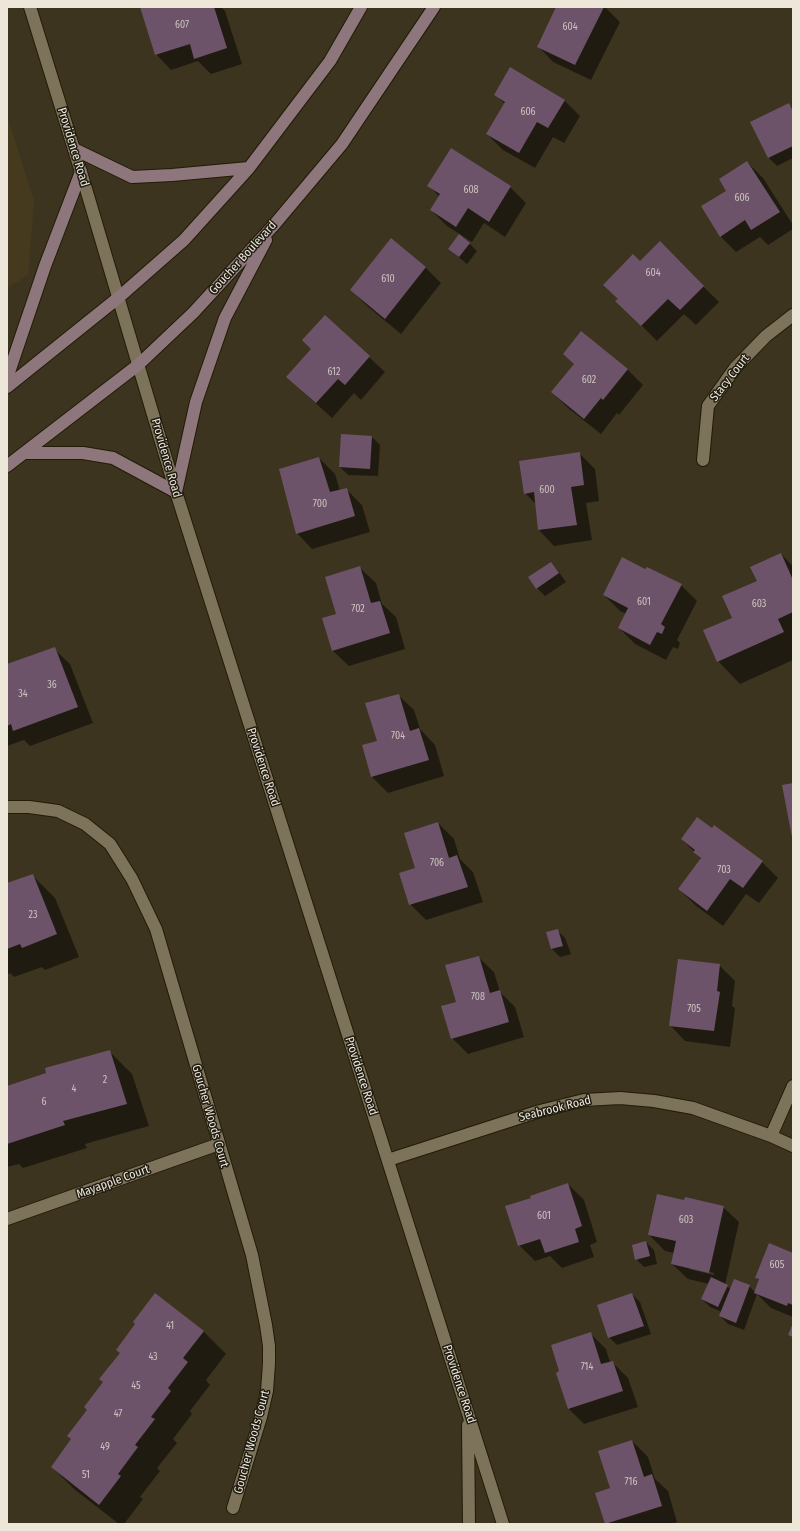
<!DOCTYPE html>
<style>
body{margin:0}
#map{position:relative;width:800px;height:1531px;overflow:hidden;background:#3c341e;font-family:"Fira Sans Condensed",sans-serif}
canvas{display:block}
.frame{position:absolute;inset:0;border:8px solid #ece7d9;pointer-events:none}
</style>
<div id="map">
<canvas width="800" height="1531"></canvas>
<div class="frame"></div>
</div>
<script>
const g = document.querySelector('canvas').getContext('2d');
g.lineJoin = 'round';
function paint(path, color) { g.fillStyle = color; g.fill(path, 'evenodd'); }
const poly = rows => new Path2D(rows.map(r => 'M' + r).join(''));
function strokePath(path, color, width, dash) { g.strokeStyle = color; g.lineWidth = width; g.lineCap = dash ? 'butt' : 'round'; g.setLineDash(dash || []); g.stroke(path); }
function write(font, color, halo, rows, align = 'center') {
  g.font = font + ' "Fira Sans Condensed",sans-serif'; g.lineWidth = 3; g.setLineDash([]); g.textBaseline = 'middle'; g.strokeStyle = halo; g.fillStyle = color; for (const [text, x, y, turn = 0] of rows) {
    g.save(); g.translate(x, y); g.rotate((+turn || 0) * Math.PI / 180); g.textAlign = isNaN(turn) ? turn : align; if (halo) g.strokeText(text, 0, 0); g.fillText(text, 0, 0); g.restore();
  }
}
const built = poly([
 [7,115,34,201,28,275,7,288]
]);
const shadow = poly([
 [141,7,221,7,225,11,242,64,211,74,198,61,171,70,156,54],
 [557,7,605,7,620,22,591,80,553,62,538,46],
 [495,94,564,100,580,116,564,143,553,137,535,168,503,150,487,134,505,104],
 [789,104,793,109,793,158,777,166,769,158,751,123],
 [747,162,763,178,793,225,793,229,768,245,760,237,736,252,720,236,727,191],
 [429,186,510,187,526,203,505,237,484,223,472,242,447,226,431,210,440,197],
 [391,240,426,268,441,283,401,334,367,306,351,290],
 [660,243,719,302,696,325,684,314,657,341,617,301,640,263],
 [470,244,477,251,467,264,449,249],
 [325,316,385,372,361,400,354,393,332,418,287,377,312,349],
 [564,354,627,369,643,385,619,415,617,413,601,434,568,408,552,392,575,365],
 [372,437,380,445,378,476,348,475,340,467],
 [579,453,595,469,599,501,586,503,592,540,554,546,539,530,536,504,525,493],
 [319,458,335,474,340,491,346,489,362,505,370,532,312,549,297,533],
 [781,554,793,566,793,660,740,684,718,661,733,618,758,581],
 [550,563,558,571,566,582,545,596,537,588],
 [360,568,376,583,382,604,396,617,405,649,349,666,333,651,337,615],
 [645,570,681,585,697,601,677,640,680,643,678,649,673,647,666,660,635,644,619,628,627,614,620,611,604,595],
 [54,649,70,664,93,723,30,746,24,740,7,746,7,665],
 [398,695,414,710,420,729,435,745,444,776,388,793,372,777,363,746,378,742],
 [438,823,454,839,460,859,473,872,483,902,426,920,410,904,417,868],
 [714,827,762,862,778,878,759,903,746,894,723,926,695,905,679,889,701,859,682,839,712,829],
 [33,876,55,898,79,957,45,970,42,967,14,977,10,973,7,975,7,884],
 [557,930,565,938,571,954,560,957,552,949,547,933],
 [478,957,494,972,500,992,515,1007,524,1037,468,1054,452,1038,457,1003],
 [719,965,735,981,732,1006,735,1008,730,1047,685,1041,670,1025],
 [110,1052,132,1074,149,1126,85,1144,87,1148,23,1168,19,1164,7,1167,7,1087],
 [568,1184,584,1200,597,1242,590,1245,594,1257,562,1268,550,1256,535,1261,519,1245,532,1199],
 [684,1201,723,1207,739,1222,725,1285,731,1289,749,1286,755,1292,760,1281,756,1277,793,1254,793,1317,771,1308,757,1294,744,1330,728,1324,720,1316,722,1312,710,1307,702,1299,709,1284,688,1279,672,1264,674,1253,665,1251,649,1235],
 [689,1267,714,1273,714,1275,689,1269],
 [646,1242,654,1250,657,1264,644,1267,636,1259],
 [632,1294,640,1302,651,1334,617,1345,609,1337],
 [203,1331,226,1354,206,1380,210,1385,190,1411,192,1414,173,1439,177,1443,157,1468,160,1471,140,1497,143,1499,124,1524,119,1524,74,1489,52,1467],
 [590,1333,606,1349,610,1362,612,1362,628,1378,638,1407,584,1424,569,1409],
 [632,1441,648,1457,655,1479,668,1491,677,1522,670,1524,606,1524,596,1493,611,1488]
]);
const building = poly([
 [140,7,214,7,227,48,194,59,190,44,155,55],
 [556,7,604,7,575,65,537,47],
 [510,67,565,100,548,128,537,122,519,153,486,134,505,102,494,95],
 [789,103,793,111,793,146,768,158,750,122],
 [451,148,511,186,489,222,468,208,456,227,430,210,440,194,427,186],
 [747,161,780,212,751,230,745,220,720,237,701,206,726,191,719,179],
 [459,234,470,243,459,257,448,249],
 [391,238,426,267,385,319,350,290],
 [660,241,704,286,680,310,668,299,641,326,615,301,618,299,603,285,633,254,640,261],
 [325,315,370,356,345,385,338,379,316,403,286,377,311,349,302,340],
 [581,331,628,369,603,400,601,398,584,419,551,392,574,364,563,354],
 [341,434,372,436,370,469,339,467],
 [580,452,584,485,571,487,577,525,538,530,534,492,524,494,519,461],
 [319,457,330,492,347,488,355,516,296,534,279,469],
 [781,553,793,580,793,612,778,619,784,632,717,662,703,630,732,618,722,596,757,581,750,567],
 [622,557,645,569,647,567,682,584,661,624,665,627,662,634,657,632,650,645,618,628,628,608,603,595],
 [551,562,559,573,536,589,528,577],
 [360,566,371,603,380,601,390,633,332,651,322,618,336,614,325,577],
 [55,647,78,707,13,731,11,724,7,726,7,664],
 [399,694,410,731,419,728,429,760,371,777,362,745,377,741,365,703],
 [793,783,793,837,792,837,782,785],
 [697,817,712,828,714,825,763,861,743,888,730,879,707,911,678,889,701,858,693,852,695,850,681,839],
 [438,822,449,858,457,855,468,887,409,905,399,873,415,868,404,833],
 [33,874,57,934,22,948,20,944,7,949,7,883],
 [558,929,563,946,551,949,546,932],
 [479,956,490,993,500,990,509,1022,451,1039,441,1006,456,1002,445,965],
 [678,959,720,964,717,991,720,992,714,1031,669,1026],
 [110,1050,127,1104,63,1121,65,1125,7,1144,7,1086,46,1073,45,1068],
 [568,1183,582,1226,575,1229,579,1242,545,1253,540,1239,518,1246,505,1206,531,1198,530,1196],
 [657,1194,684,1200,685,1197,724,1206,709,1273,671,1264,676,1241,648,1235],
 [646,1241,650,1256,635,1260,632,1245],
 [769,1243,793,1253,793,1305,788,1303,787,1306,754,1293,759,1279,755,1278],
 [711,1277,728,1285,718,1307,701,1299],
 [734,1279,750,1285,736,1323,719,1316],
 [155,1293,204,1331,183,1358,188,1362,168,1388,171,1391,151,1417,155,1419,135,1445,138,1447,118,1474,121,1476,99,1505,51,1467,71,1439,67,1436,87,1410,84,1407,103,1382,99,1379,120,1353,116,1350,135,1324,133,1322],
 [632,1293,644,1326,608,1338,597,1305],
 [793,1323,793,1337,788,1335],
 [591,1332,601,1364,613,1361,623,1391,568,1409,556,1373,559,1371,551,1345],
 [632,1440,644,1477,652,1474,662,1506,605,1524,595,1493,610,1488,598,1451]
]);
const minor = poly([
 [703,460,708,406,735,368,766,336,793,315],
 [7,807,29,807,58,811,85,824,110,844,132,879,156,929,252,1255,266,1325,269,1346,269,1363,267,1391,261,1417,233,1508],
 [771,1136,793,1086],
 [388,1160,540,1111,584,1100,620,1098,654,1101,693,1108,771,1136,793,1146],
 [7,1219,219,1144]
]);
const tertiary = poly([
 [30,7,81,172,176,492,503,1524],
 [468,1425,469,1524]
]);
const secondary = poly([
 [74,149,132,177,172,175,249,168],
 [7,378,45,266,81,172],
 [7,387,118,298,184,240,249,168,330,61,361,7],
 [25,453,83,453,113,458,176,492,196,402,225,318,266,240],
 [7,466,138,365,193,313,274,225,342,144,434,7]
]);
const numberNames = [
 ["607",182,25],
 ["604",570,27],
 ["606",528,112],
 ["608",471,190],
 ["606",742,198],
 ["604",653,273],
 ["610",388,279],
 ["612",334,372],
 ["602",589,380],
 ["600",547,490],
 ["700",320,504],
 ["601",644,602],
 ["603",759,604],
 ["702",358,609],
 ["36",52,685],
 ["34",23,694],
 ["704",398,736],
 ["706",437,863],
 ["703",724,870],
 ["23",33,915],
 ["708",478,997],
 ["705",694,1009],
 ["2",105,1080],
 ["4",74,1089],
 ["6",44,1102],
 ["601",544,1216],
 ["603",686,1220],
 ["605",777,1265],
 ["41",170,1326],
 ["43",153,1357],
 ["714",587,1367],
 ["45",136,1386],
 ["47",118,1414],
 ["49",105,1447],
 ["51",86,1475],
 ["716",631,1482]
];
const streetNames = [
 ["Providence Road",73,147,73],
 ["Goucher Boulevard",243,258,-48],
 ["Stacy Court",730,378,-52],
 ["Providence Road",166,458,74],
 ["Providence Road",263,767,72],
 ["Providence Road",361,1076,72],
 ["Seabrook Road",555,1109,-14],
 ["Goucher Woods Court",210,1116,74],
 ["Mayapple Court",113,1182,-20],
 ["Providence Road",459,1384,72],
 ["Goucher Woods Court",252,1442,-75]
];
paint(built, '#453a1d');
paint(shadow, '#0007');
paint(building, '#6c536a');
strokePath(minor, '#231b06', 14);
strokePath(tertiary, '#231b06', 14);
strokePath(secondary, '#231b06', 14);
strokePath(minor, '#7c735a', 12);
strokePath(tertiary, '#7c735a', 12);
strokePath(secondary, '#8d777d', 12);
write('10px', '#ccc2bd', null, numberNames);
write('12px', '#ece7d9', '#201c12', streetNames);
</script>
